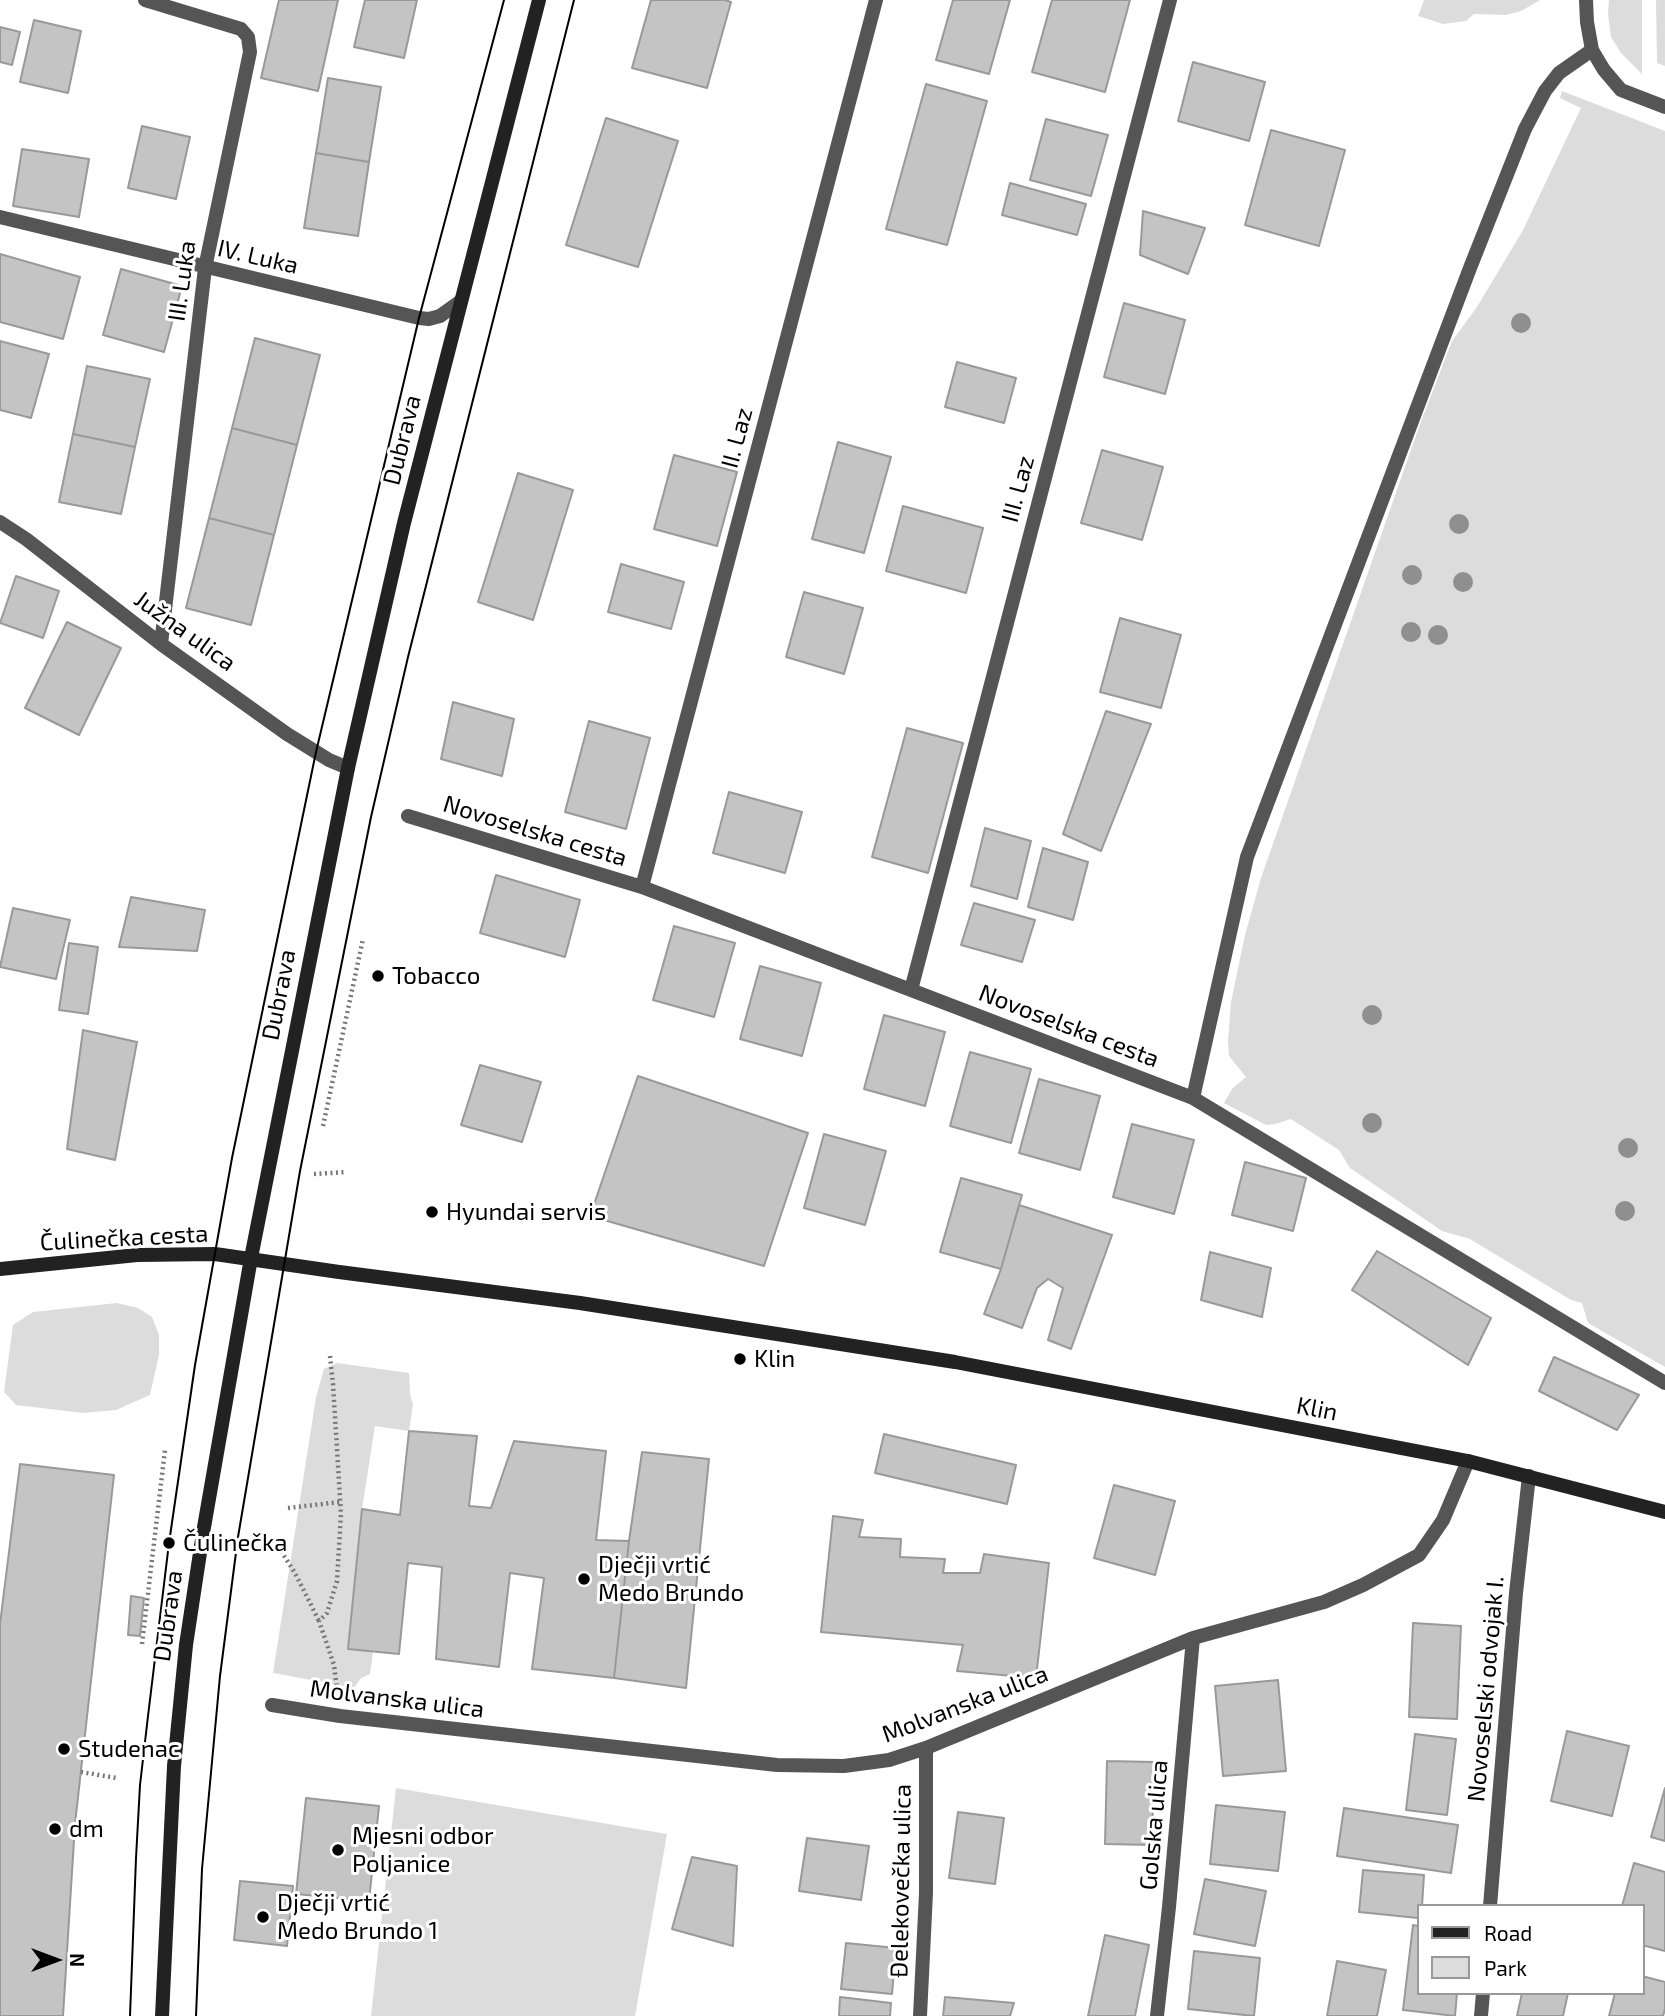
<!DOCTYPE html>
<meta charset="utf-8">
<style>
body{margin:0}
#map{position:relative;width:1665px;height:2016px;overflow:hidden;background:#fff;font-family:"Exo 2",sans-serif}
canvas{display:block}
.legend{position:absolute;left:1417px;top:1904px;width:228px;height:91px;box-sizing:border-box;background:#fff;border:2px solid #999;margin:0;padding:9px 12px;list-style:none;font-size:21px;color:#000}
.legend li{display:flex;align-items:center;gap:14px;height:35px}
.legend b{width:35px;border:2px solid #999}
.north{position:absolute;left:21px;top:1925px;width:70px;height:70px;-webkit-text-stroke:5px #fff;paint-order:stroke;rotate:90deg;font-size:19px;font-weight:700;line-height:28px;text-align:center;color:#000}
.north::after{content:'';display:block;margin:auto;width:24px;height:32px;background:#000;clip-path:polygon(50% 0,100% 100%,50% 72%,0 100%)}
</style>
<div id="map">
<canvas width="1665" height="2016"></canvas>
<ul class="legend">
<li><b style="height:9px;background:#222"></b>Road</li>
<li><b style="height:19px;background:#dcdcdc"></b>Park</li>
</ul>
<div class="north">N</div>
</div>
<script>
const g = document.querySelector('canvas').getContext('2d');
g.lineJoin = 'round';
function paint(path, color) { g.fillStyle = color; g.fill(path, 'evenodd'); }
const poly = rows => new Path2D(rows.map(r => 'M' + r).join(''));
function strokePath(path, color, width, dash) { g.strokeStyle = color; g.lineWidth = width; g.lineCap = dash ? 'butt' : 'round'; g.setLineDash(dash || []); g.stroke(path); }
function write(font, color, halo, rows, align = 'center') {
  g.font = font + ' "Exo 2",sans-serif'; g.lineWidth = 6; g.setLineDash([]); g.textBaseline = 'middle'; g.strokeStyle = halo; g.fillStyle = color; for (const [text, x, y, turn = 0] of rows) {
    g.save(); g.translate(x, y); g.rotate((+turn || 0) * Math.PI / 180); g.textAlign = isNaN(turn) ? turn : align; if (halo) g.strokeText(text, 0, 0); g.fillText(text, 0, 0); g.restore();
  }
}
const green = poly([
 [1424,0,1540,0,1521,11,1506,15,1474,14,1466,21,1443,24,1418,16],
 [1609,0,1642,0,1642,74,1621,53,1611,37,1608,14],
 [1656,0,1665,0,1665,66,1657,63],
 [1562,91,1665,131,1665,1367,1588,1323,1582,1303,1571,1300,1470,1239,1442,1231,1350,1168,1339,1150,1291,1119,1275,1124,1266,1125,1224,1103,1232,1089,1246,1077,1229,1056,1228,1041,1231,1002,1245,935,1261,878,1420,424,1452,341,1477,307,1523,230,1581,108,1560,98],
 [117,1303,138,1308,152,1317,159,1335,159,1355,150,1395,116,1410,83,1413,16,1405,4,1392,13,1325,33,1312],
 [337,1363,409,1373,410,1394,413,1404,409,1431,375,1426,362,1509,348,1649,373,1652,370,1674,361,1678,354,1688,273,1673,316,1397,324,1369],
 [396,1788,667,1834,635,2016,371,2016]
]);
const building = poly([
 [279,0,338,0,318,91,261,78,279,0],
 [365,0,417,0,404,58,354,47,365,0],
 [651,0,725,0,731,2,707,88,632,68,651,0],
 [953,0,1010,0,989,74,936,60,953,0],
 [1052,0,1130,0,1105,92,1032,72,1052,0],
 [34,20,81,31,68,93,20,82,34,20],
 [0,27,20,32,12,65,0,62,0,27],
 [1193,62,1265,82,1249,141,1178,121,1193,62],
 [328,78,381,87,369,162,316,153,328,78],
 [926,84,987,101,947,245,886,229,926,84],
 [606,118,678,141,638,267,566,245,606,118],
 [1046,119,1108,135,1091,196,1030,180,1046,119],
 [142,126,190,137,176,199,128,188,142,126],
 [1271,130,1345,150,1319,246,1245,225,1271,130],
 [22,149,89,159,79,217,13,206,22,149],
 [316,153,369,162,358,236,304,228,316,153],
 [1010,183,1086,204,1077,235,1002,215,1010,183],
 [1143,211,1205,228,1188,274,1140,255,1143,211],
 [0,254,80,277,63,339,0,322,0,254],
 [121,269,182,286,164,352,103,335,121,269],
 [1124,303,1185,320,1165,394,1104,377,1124,303],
 [255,338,320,355,297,445,232,428,255,338],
 [0,341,49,354,31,418,0,410,0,341],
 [957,362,1016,378,1004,423,945,407,957,362],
 [87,366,150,379,135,447,73,434,87,366],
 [232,428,297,445,274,535,209,518,232,428],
 [73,434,135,447,121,514,59,502,73,434],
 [838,442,891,457,864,553,812,539,838,442],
 [1102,450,1163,467,1142,540,1081,523,1102,450],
 [674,455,737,472,717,546,654,529,674,455],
 [518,473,573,490,533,620,478,602,518,473],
 [903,506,983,528,966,593,886,571,903,506],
 [209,518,274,535,251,625,186,608,209,518],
 [621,564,684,582,671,629,608,612,621,564],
 [16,576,59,591,43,638,0,623,16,576],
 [804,592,863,608,844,674,786,657,804,592],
 [1120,618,1181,635,1161,708,1100,692,1120,618],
 [67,622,121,648,79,735,25,708,67,622],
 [453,702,514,719,502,776,441,759,453,702],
 [1106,711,1151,724,1101,851,1063,834,1106,711],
 [589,721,650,738,626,829,565,812,589,721],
 [907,728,963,743,928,873,872,857,907,728],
 [729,792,802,812,785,873,713,853,729,792],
 [985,828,1031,841,1017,899,971,886,985,828],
 [1043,848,1088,862,1073,920,1028,907,1043,848],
 [496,875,580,900,565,957,480,933,496,875],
 [131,897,205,910,197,951,119,947,131,897],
 [974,903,1035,920,1022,962,961,945,974,903],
 [13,908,70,920,56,979,0,967,13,908],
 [674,926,735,943,714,1017,653,1000,674,926],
 [69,943,98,947,88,1014,59,1010,69,943],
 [760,966,821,983,802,1056,740,1039,760,966],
 [884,1015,945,1032,925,1106,864,1089,884,1015],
 [83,1030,137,1042,115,1160,67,1149,83,1030],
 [970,1052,1031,1069,1011,1143,950,1126,970,1052],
 [480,1065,541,1082,522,1142,461,1125,480,1065],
 [638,1076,808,1133,764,1266,590,1216,638,1076],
 [1039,1079,1100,1096,1080,1170,1019,1153,1039,1079],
 [1132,1124,1194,1140,1174,1214,1113,1197,1132,1124],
 [824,1134,886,1151,865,1225,804,1208,824,1134],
 [1245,1162,1306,1178,1293,1231,1232,1215,1245,1162],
 [961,1178,1022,1195,1001,1269,940,1252,961,1178],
 [1019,1205,1112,1235,1071,1349,1048,1340,1063,1288,1048,1279,1037,1288,1022,1328,984,1314,1001,1269,1019,1205],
 [1377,1251,1491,1318,1468,1365,1352,1290,1377,1251],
 [1210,1252,1271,1268,1262,1317,1201,1300,1210,1252],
 [1554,1357,1639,1395,1617,1430,1539,1391,1554,1357],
 [409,1431,477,1436,469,1506,491,1508,514,1441,606,1451,596,1540,629,1541,614,1678,532,1669,544,1578,510,1573,499,1667,436,1659,442,1567,408,1563,399,1654,348,1649,362,1509,400,1515,409,1431],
 [884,1434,1016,1465,1007,1504,875,1473,884,1434],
 [642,1452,709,1459,686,1688,614,1678,629,1541,642,1452],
 [20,1464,114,1475,75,1824,63,2016,0,2016,0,1624,20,1464],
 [1114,1485,1175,1501,1155,1575,1094,1558,1114,1485],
 [833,1516,863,1520,859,1537,901,1539,900,1557,945,1559,943,1573,980,1573,984,1554,1049,1563,1036,1678,957,1671,963,1645,821,1632,833,1516],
 [131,1596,144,1598,140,1636,128,1635,131,1596],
 [1413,1623,1461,1626,1457,1719,1409,1717,1413,1623],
 [1278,1680,1286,1771,1223,1776,1215,1686,1278,1680],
 [1567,1731,1629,1746,1612,1816,1551,1801,1567,1731],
 [1415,1734,1456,1739,1447,1815,1406,1810,1415,1734],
 [1107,1761,1154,1762,1152,1845,1105,1844,1107,1761],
 [1665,1788,1665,1841,1651,1837,1665,1788],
 [306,1798,379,1806,369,1901,296,1894,306,1798],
 [1216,1805,1285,1812,1278,1871,1210,1864,1216,1805],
 [1344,1808,1458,1825,1451,1873,1337,1856,1344,1808],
 [958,1812,1004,1818,995,1884,949,1878,958,1812],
 [807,1838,869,1846,861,1900,799,1891,807,1838],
 [692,1857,737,1866,733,1946,672,1929,692,1857],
 [1634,1863,1665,1872,1665,1951,1642,1945,1642,1906,1622,1906,1634,1863],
 [1363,1870,1424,1875,1422,1906,1418,1906,1418,1918,1359,1912,1363,1870],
 [1205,1879,1266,1891,1255,1946,1194,1934,1205,1879],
 [240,1881,293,1886,287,1946,234,1940,240,1881],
 [1413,1925,1418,1926,1418,1993,1457,1993,1455,2016,1403,2010,1413,1925],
 [1105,1935,1149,1945,1135,2016,1088,2016,1105,1935],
 [846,1943,896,1948,892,1994,841,1989,846,1943],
 [1194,1951,1260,1958,1254,2016,1188,2009,1194,1951],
 [1337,1961,1386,1970,1377,2016,1327,2016,1337,1961],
 [1642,1976,1665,1982,1665,2009,1663,2016,1609,2016,1615,1993,1642,1993,1642,1976],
 [1522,1993,1568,1993,1563,2016,1517,2016,1522,1993],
 [840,1997,891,2003,890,2016,839,2016,840,1997],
 [945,1997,1014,2003,1010,2016,943,2016,945,1997]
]);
const path = poly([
 [323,1126,363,939],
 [314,1174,347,1172],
 [330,1356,333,1384,341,1514,337,1581,327,1613,319,1621,334,1665,337,1690],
 [288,1508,340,1502],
 [281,1551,295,1573,319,1621],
 [142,1644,165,1450],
 [81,1772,117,1778]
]);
const lane = poly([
 [1193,1098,1247,857,1470,268,1525,129,1545,91,1559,73,1592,50]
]);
const street = poly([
 [145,0,241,29,248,37,250,52,205,268,161,644],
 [1586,0,1587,22,1592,50,1604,70,1621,90,1665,107],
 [0,217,419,318,429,319,440,316,461,301],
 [0,522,26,539,161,644,287,734,329,760,348,768],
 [408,816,642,887,1193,1098,1665,1383],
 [642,887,876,0],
 [911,990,1170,0],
 [272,1705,340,1716,777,1765,844,1766,889,1760,926,1748,1193,1638,1324,1602,1363,1585,1419,1555,1443,1520,1468,1461],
 [1490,1906,1516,1593,1529,1476],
 [920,2016,926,1893,926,1748],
 [1157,2016,1169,1907,1193,1638],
 [1481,2016,1483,1993]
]);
const secondary = poly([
 [0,1269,137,1255,215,1254,339,1272,580,1303,955,1362,1468,1461,1665,1512],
 [162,2016,174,1766,186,1645,203,1533,251,1258,348,768,404,523,539,0]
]);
const tram = poly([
 [130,2016,136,1858,140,1785,148,1716,169,1543,195,1365,232,1158,316,752,419,318,504,0],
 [196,2016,202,1869,220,1676,238,1537,300,1171,371,817,408,657,574,0]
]);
const trees = [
 [1521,323],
 [1459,524],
 [1412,575],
 [1463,582],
 [1411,632],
 [1438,635],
 [1372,1015],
 [1372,1123],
 [1628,1148],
 [1625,1211]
];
const markers = [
 [378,976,7,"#000"],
 [432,1212,7,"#000"],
 [740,1359,7,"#000"],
 [169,1543,7,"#000"],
 [584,1579,7,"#000"],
 [64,1749,7,"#000"],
 [55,1829,7,"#000"],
 [338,1850,7,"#000"],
 [263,1917,7,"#000"]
];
const streetNames = [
 ["IV. Luka",258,257,13],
 ["III. Luka",182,281,-82],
 ["II. Laz",737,438,-75],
 ["Dubrava",402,440,-76],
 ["III. Laz",1018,489,-75],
 ["Južna ulica",185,631,36],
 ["Novoselska cesta",535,831,17],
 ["Dubrava",279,995,-79],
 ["Novoselska cesta",1069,1026,21],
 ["Čulinečka cesta",124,1238,-3],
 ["Klin",1317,1409,11],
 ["Dubrava",168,1616,-82],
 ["Novoselski odvojak I.",1486,1689,-85],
 ["Molvanska ulica",397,1699,7],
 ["Molvanska ulica",965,1704,-21],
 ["Golska ulica",1154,1825,-85],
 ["Đelekovečka ulica",901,1881,-89]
];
const poiNames = [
 ["Tobacco",392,976],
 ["Hyundai servis",446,1212],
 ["Klin",754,1359],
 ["Čulinečka",183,1543],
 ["Dječji vrtić",598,1565],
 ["Medo Brundo",598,1593],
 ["Studenac",78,1749],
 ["dm",69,1829],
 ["Mjesni odbor",352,1836],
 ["Poljanice",352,1864],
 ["Dječji vrtić",277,1903],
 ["Medo Brundo 1",277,1931]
];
paint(green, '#dcdcdc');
paint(building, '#c4c4c4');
strokePath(building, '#999', 2);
strokePath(path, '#777', 4.5, [2, 3.5]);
strokePath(lane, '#555', 14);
strokePath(street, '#555', 14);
strokePath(secondary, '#222', 14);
strokePath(tram, '#000', 2);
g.fillStyle = '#8f8f8f';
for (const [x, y] of trees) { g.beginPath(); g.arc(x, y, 10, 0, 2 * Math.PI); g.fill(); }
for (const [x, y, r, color] of markers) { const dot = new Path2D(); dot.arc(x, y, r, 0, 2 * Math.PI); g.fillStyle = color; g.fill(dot); strokePath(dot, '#fff', 2.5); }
write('24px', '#000', '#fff', streetNames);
write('24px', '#000', '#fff', poiNames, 'left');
</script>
